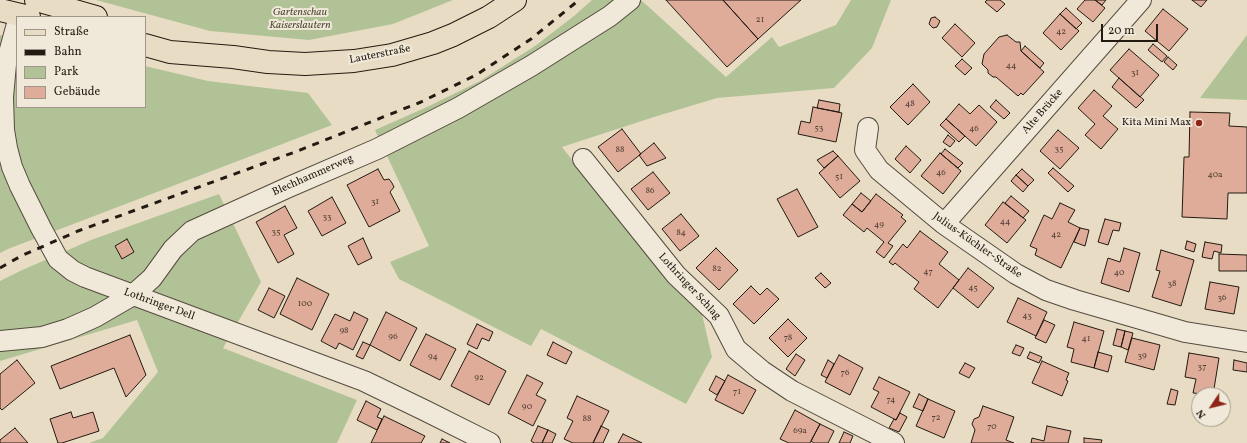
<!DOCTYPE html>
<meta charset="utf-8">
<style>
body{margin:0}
#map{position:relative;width:1247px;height:443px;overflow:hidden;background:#e8ddc4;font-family:Vollkorn,serif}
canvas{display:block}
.legend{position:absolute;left:16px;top:16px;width:130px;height:92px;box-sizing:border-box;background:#f0e9d9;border:1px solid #9e9689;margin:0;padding:5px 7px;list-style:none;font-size:12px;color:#231a11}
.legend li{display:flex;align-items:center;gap:8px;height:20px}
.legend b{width:20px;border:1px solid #9e9689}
.north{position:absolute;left:1191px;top:387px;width:40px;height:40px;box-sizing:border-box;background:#f0e9d9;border:1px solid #9e9689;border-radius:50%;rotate:235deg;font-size:11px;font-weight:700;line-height:16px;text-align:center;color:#231a11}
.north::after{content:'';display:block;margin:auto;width:14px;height:18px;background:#8f2418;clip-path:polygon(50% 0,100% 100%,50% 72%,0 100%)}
.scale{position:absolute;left:1101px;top:24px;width:57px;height:18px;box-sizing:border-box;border:2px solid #231a11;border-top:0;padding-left:5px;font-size:12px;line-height:14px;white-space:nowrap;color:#231a11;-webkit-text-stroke:3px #f0e9d9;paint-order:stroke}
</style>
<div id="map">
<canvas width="1247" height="443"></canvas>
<ul class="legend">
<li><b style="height:5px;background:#e8ddc4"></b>Straße</li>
<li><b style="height:5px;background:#231a11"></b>Bahn</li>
<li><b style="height:11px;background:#b2c297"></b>Park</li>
<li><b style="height:11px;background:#deac99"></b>Gebäude</li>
</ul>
<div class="north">N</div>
<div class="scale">20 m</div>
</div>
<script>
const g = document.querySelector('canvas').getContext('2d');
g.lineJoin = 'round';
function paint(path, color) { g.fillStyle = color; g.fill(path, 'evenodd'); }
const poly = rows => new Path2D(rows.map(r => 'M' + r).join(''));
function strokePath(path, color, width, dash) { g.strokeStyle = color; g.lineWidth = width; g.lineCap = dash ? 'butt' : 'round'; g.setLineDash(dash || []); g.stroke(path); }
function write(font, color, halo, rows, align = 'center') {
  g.font = font + ' Vollkorn,serif'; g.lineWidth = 4; g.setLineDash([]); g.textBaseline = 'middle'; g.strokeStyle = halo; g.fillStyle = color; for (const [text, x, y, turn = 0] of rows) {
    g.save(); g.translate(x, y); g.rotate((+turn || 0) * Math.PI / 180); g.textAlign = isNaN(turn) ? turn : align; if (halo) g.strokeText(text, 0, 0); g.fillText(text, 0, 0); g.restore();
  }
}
const green = poly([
 [96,0,453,0,393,24,309,40,210,31],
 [592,0,641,0,726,77,772,37,779,47,836,25,851,0,891,0,872,48,834,88,717,98,654,117,562,147,667,281,702,314,712,357,686,404,541,329,531,346,399,279,390,262,429,246,375,130,427,107,480,81,535,46,574,16],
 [0,35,17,39,17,107,145,107,145,66,208,81,308,93,332,125,8,249,0,253],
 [1247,35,1247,100,1200,98],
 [219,194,261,282,223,348,357,400,337,443,89,443,103,438,158,372,137,320,0,361,0,281,20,271,91,240]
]);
const building = poly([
 [666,0,723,0,758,39,727,67,666,0],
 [723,0,801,0,758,39,723,0],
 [987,0,1000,0,1005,4,997,12,985,2,987,0],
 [1085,0,1095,0,1105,8,1093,22,1077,9,1085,0],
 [1095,0,1106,0,1102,5,1095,0],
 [1192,0,1207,0,1201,7,1192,0],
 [1066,8,1082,23,1076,29,1060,14,1066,8],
 [1163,9,1188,29,1169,51,1145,31,1163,9],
 [1060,14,1079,31,1061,50,1043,33,1060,14],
 [935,17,940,21,937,27,933,28,929,24,931,18,935,17],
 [955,24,975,43,962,57,942,38,955,24],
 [1007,35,1016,42,1020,42,1021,51,1044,72,1023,95,1021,93,1018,96,996,77,993,77,988,73,988,70,982,64,984,54,999,37,1007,35],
 [1153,44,1167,56,1162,62,1148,50,1153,44],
 [1025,46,1044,63,1040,68,1021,51,1025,46],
 [1129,49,1159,75,1140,97,1110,70,1129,49],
 [1168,57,1177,65,1173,70,1164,62,1168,57],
 [962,59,972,68,965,75,955,66,962,59],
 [1119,78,1144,100,1136,108,1112,87,1119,78],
 [913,84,930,102,908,125,890,107,913,84],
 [1094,90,1112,106,1103,116,1118,129,1101,149,1085,135,1095,124,1078,108,1094,90],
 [819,100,840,104,839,112,817,108,819,100],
 [996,100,1010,113,1004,119,990,107,996,100],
 [959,104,970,114,979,105,997,122,976,146,946,119,959,104],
 [813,107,842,113,836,142,798,134,801,121,810,123,813,107],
 [1190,112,1230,113,1229,126,1247,127,1247,193,1228,193,1227,219,1182,217,1184,157,1189,157,1190,112],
 [946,119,965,136,959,142,940,125,946,119],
 [622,129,641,154,618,172,598,147,622,129],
 [1058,130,1079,148,1060,169,1040,151,1058,130],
 [948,135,955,141,950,147,943,142,948,135],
 [654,143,666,158,647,166,639,155,654,143],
 [906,146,921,160,910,173,895,159,906,146],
 [945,149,963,163,958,168,941,154,945,149],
 [833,151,838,156,824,168,817,160,833,151],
 [940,153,961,171,943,194,921,176,940,153],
 [838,156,860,181,840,198,819,173,838,156],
 [1053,168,1074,186,1068,192,1048,173,1053,168],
 [378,169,384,180,389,179,392,183,394,187,390,192,400,211,369,227,347,185,378,169],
 [1022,169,1034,180,1028,186,1016,175,1022,169],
 [653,172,670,193,648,210,631,189,653,172],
 [1016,175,1028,186,1023,192,1011,181,1016,175],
 [797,189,818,227,798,237,777,199,797,189],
 [861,193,871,201,862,212,852,204,861,193],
 [876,194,903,215,901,217,906,221,888,243,893,246,884,258,876,252,884,242,867,228,864,232,843,215,852,204,862,212,876,194],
 [1011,196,1029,211,1023,218,1005,203,1011,196],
 [332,197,346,223,322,236,308,211,332,197],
 [1003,202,1026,220,1007,243,985,225,1003,202],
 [1060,203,1075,210,1068,222,1080,228,1061,268,1035,255,1037,249,1030,246,1044,215,1052,219,1060,203],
 [285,206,297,228,284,235,294,254,278,263,256,222,285,206],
 [681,214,699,236,680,251,662,229,681,214],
 [1105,219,1121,223,1119,231,1113,230,1108,245,1098,242,1105,219],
 [1080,228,1089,230,1085,246,1074,242,1080,228],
 [920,231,948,252,939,264,959,280,938,308,914,289,919,282,895,263,893,265,889,262,903,244,907,248,920,231],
 [363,238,372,258,358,265,348,246,363,238],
 [127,239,134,252,122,259,115,246,127,239],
 [1187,241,1196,244,1194,252,1185,249,1187,241],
 [1205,242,1222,245,1221,253,1214,251,1212,259,1202,257,1205,242],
 [716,248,738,270,719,290,696,268,716,248],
 [1124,248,1140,253,1129,292,1101,283,1108,258,1120,262,1124,248],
 [1161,250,1194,260,1181,306,1152,297,1160,271,1156,270,1161,250],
 [1219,254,1247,255,1247,271,1219,271,1219,254],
 [968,268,994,288,978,308,953,288,968,268],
 [821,273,831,283,825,288,815,278,821,273],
 [297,278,329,294,312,330,280,314,297,278],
 [1210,282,1239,287,1234,314,1205,309,1210,282],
 [751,286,760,295,767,288,779,299,754,324,733,304,751,286],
 [269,288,285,296,274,318,258,310,269,288],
 [1018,298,1047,312,1036,336,1007,322,1018,298],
 [354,312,368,319,353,350,339,343,336,349,321,341,335,314,350,321,354,312],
 [386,312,417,328,400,361,370,345,386,312],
 [788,319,807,338,788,357,769,338,788,319],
 [1044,320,1055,325,1046,343,1035,338,1044,320],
 [1074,322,1104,331,1094,368,1071,362,1074,349,1067,347,1074,322],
 [477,324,493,332,489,341,482,338,477,349,467,344,477,324],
 [1117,329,1125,331,1121,347,1113,345,1117,329],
 [1125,331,1133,333,1128,350,1121,347,1125,331],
 [426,334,456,349,440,380,410,365,426,334],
 [130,335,146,375,126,397,114,368,60,389,51,366,130,335],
 [1132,338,1160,345,1154,370,1125,362,1132,338],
 [363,342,370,345,363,359,356,356,363,342],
 [553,342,572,352,566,364,547,355,553,342],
 [1016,345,1024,348,1020,356,1012,353,1016,345],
 [469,351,506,371,489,405,451,386,469,351],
 [1030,352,1042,357,1039,363,1027,358,1030,352],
 [1098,352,1112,356,1108,372,1094,368,1098,352],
 [1189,353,1219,358,1213,395,1193,393,1196,379,1185,377,1189,353],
 [796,354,805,360,795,376,786,369,796,354],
 [839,355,863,368,850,395,825,382,839,355],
 [17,360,35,383,2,410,0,408,0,374,17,360],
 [828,360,834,364,827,378,821,375,828,360],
 [1234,360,1247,363,1247,372,1233,370,1234,360],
 [1042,361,1069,373,1066,380,1068,381,1062,396,1032,383,1042,361],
 [965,363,975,368,969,378,959,373,965,363],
 [527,375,543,383,536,395,546,400,533,426,508,413,527,375],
 [728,375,756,390,743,414,715,400,728,375],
 [716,376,725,381,717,395,709,390,716,376],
 [879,377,910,392,896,420,871,407,879,392,873,389,879,377],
 [1171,389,1178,391,1175,405,1167,404,1171,389],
 [919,394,928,399,923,411,913,407,919,394],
 [577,396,609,411,593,443,573,443,564,439,573,421,567,418,577,396],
 [928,399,955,411,944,438,916,426,928,399],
 [366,401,381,409,377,417,382,419,377,430,357,420,366,401],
 [983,406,1014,417,1006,440,1014,443,971,443,975,430,972,424,974,419,979,417,983,406],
 [795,410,820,424,810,443,789,443,780,439,795,410],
 [71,412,73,418,93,412,99,431,62,443,58,443,50,419,71,412],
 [900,413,907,417,899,432,889,428,894,419,896,420,900,413],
 [384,416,425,436,421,443,371,443,384,416],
 [820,424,834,431,828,443,814,443,811,441,820,424],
 [538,426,548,430,542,443,534,443,531,441,538,426],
 [601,426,609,430,603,443,593,443,601,426],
 [1047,426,1071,431,1068,443,1031,443,1032,438,1044,441,1047,426],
 [15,428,28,443,0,443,0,440,15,428],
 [548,430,556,434,552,443,542,443,548,430],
 [844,432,853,436,850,443,839,443,844,432],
 [623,434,642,443,618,443,623,434],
 [1084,438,1102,440,1101,443,1084,443,1084,438],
 [442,439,450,443,440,443,442,439]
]);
const minor = poly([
 [17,24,6,64,3,97,4,130,7,148,12,167,20,186,41,228,58,259,73,271,85,277,364,381,426,411,490,443],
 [868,128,865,150,879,170,944,224,1016,274,1046,290,1075,300,1185,332,1247,342],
 [583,159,676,275,719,316,736,349,762,371,792,391,894,443],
 [944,224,1141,0],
 [0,341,42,337,68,329,95,317,133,295,152,278,173,249,192,231,289,187,377,149,458,108,531,66,610,16,630,0]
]);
const major = poly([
 [36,0,96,17],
 [0,10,29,17],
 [145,45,170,52,233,57,268,62,305,64,354,61,392,55,433,43,453,35,489,17,515,0]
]);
const rail = poly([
 [0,268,21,256,78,231,295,152,421,102,476,75,531,39,579,0]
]);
const markers = [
 [1199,123,4,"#8f2418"]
];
const numberNames = [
 ["21",760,20],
 ["42",1061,32],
 ["44",1011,66],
 ["31",1135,73],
 ["48",910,104],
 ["53",819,128],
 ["46",974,129],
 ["35",1059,149],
 ["88",620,150],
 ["46",941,173],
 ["40a",1215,175],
 ["51",839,177],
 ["86",650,191],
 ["31",375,202],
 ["33",327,217],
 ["44",1005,222],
 ["49",879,225],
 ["35",276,232],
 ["84",681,233],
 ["42",1056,235],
 ["82",717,269],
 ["47",928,272],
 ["40",1119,273],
 ["38",1172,284],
 ["45",973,288],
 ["36",1222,298],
 ["100",305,304],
 ["43",1027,316],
 ["98",344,331],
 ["96",393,337],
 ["78",788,338],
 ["41",1086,339],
 ["39",1142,356],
 ["94",433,357],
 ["37",1202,367],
 ["76",845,373],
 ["92",479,378],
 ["71",737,392],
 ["74",891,400],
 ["90",527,407],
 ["72",936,418],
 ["88",587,419],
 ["70",992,427],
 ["69a",800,431]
];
const parkNames = [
 ["Gartenschau",300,13],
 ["Kaiserslautern",300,26]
];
const streetNames = [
 ["Lauterstraße",380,55,-11],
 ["Alte Brücke",1043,112,-49],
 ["Blechhammerweg",313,176,-24],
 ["Julius-Küchler-Straße",977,246,35],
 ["Lothringer Schlag",689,287,47],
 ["Lothringer Dell",159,305,20]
];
const poiNames = [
 ["Kita Mini Max",1191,123]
];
paint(green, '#b2c297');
paint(building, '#deac99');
strokePath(building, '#231a11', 1);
strokePath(minor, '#544b3e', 22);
strokePath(major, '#231a11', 24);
strokePath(minor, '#f0e9d9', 20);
strokePath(major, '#e8ddc4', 22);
strokePath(rail, '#231a11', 3, [7, 7]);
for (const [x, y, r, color] of markers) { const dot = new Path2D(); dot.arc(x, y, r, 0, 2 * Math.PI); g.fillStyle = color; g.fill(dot); strokePath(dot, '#f0e9d9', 1.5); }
write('9px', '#523e33', null, numberNames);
write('italic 11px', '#4e4c39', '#f0e9d9', parkNames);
write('11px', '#231a11', '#f0e9d9', streetNames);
write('11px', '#231a11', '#f0e9d9', poiNames, 'right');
</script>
